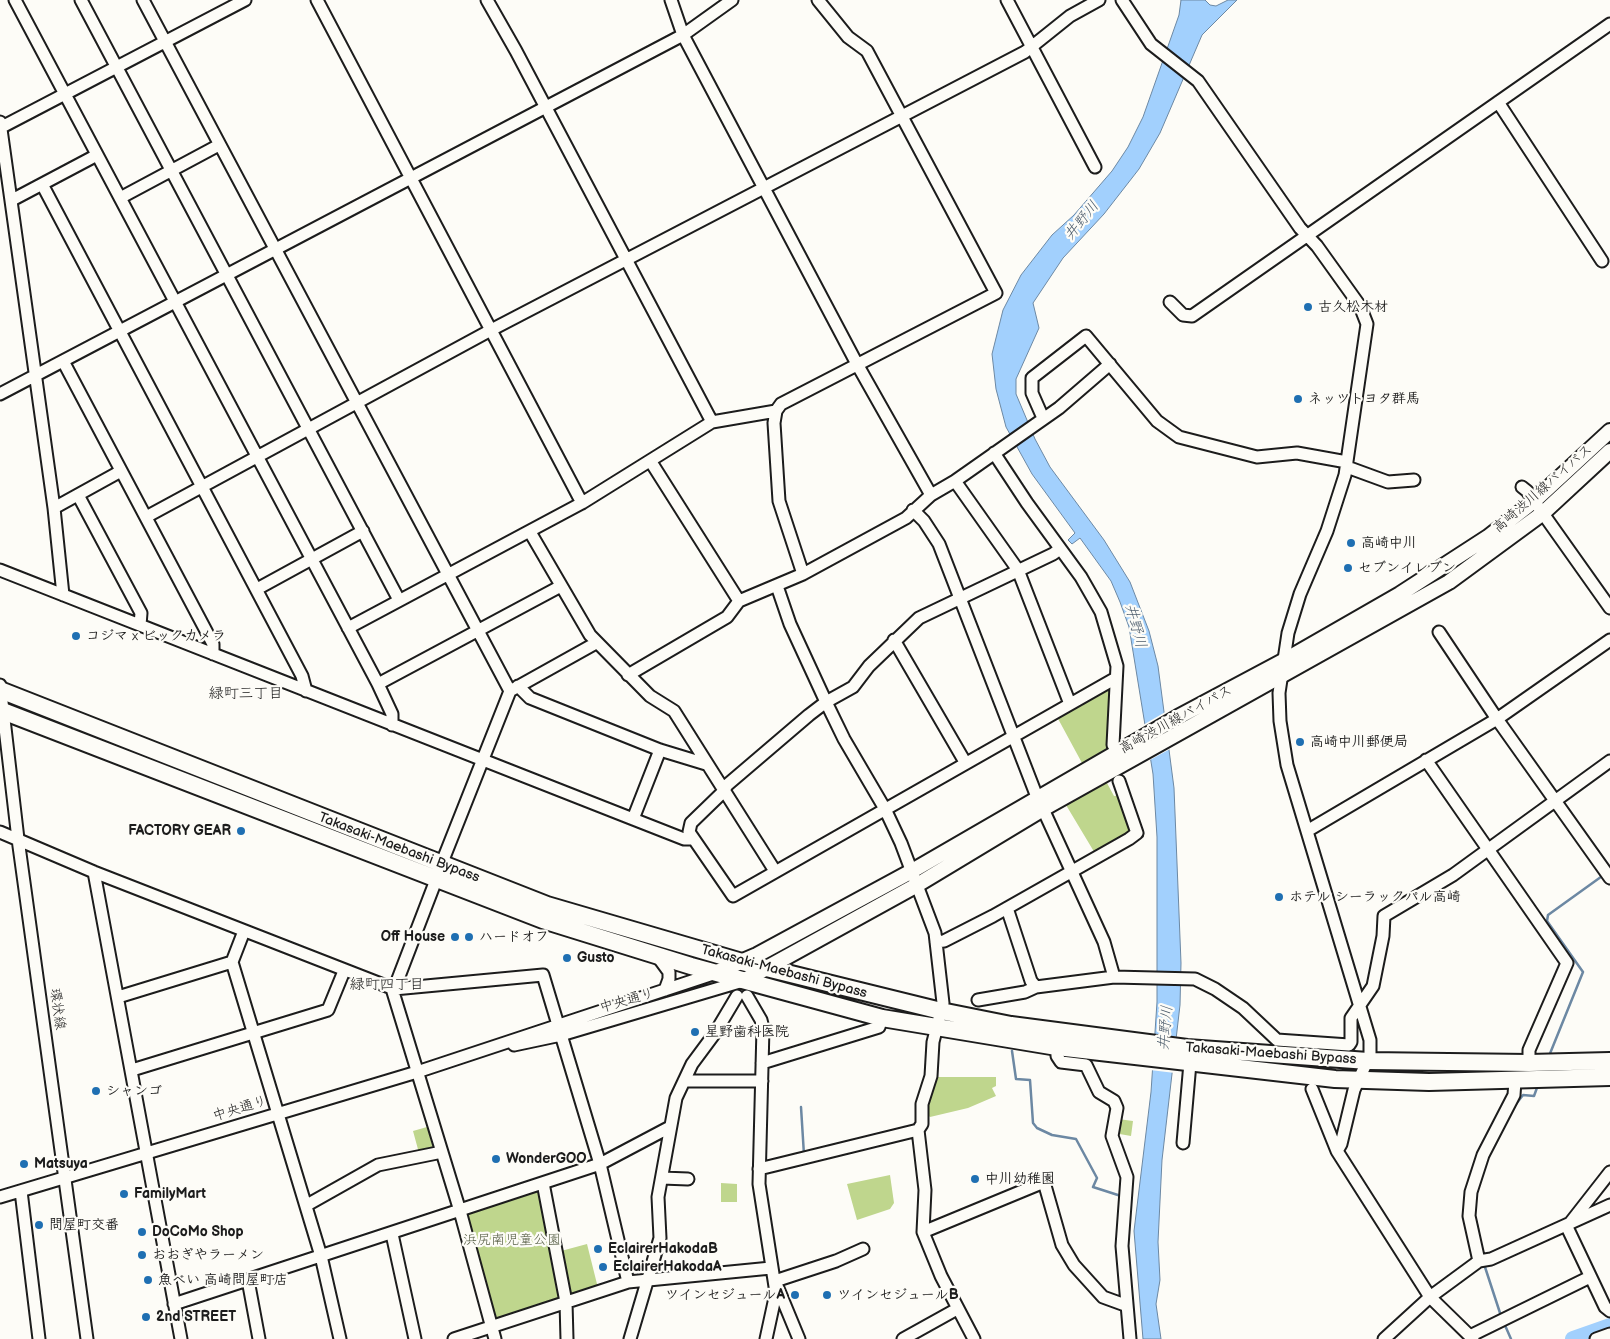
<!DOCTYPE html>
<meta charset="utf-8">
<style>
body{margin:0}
canvas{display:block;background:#fdfcf7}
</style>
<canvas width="1610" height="1339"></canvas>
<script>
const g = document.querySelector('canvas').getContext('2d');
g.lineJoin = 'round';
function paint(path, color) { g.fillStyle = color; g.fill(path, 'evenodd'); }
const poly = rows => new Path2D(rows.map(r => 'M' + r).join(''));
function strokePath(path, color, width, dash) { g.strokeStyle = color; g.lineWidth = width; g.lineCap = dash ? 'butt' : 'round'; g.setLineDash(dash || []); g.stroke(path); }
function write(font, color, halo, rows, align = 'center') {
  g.font = font + ' "Balsamiq Sans","Klee One",sans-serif'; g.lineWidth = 4.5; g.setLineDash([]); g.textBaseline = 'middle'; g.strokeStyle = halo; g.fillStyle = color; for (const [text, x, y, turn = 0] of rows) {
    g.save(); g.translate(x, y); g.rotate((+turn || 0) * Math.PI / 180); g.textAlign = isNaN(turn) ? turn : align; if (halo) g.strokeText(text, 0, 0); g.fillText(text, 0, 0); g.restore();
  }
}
const green = poly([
 [1106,689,1110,691,1109,747,1082,763,1056,715],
 [1107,783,1114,796,1120,795,1132,831,1096,855,1066,805],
 [933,1077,996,1077,996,1086,992,1088,996,1096,968,1108,930,1117,927,1114,927,1094],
 [1118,1119,1133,1121,1131,1136,1114,1133],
 [427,1127,433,1147,427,1152,419,1153,413,1131],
 [890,1175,894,1203,890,1209,857,1220,847,1184],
 [721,1183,737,1184,737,1202,721,1202],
 [537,1189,540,1192,561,1295,558,1300,501,1320,495,1317,468,1217,471,1212],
 [587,1244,598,1288,574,1295,569,1292,561,1251]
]);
const water = poly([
 [1181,0,1205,0,1210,5,1216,6,1228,0,1237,0,1202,35,1160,133,1139,169,1104,214,1063,258,1033,303,1039,328,1016,379,1016,394,1035,439,1050,467,1104,540,1130,582,1149,631,1158,666,1174,788,1181,963,1180,1005,1162,1160,1158,1242,1160,1280,1156,1304,1161,1339,1143,1339,1134,1231,1151,1092,1157,1002,1157,837,1153,774,1129,627,1120,602,1111,581,1080,538,1072,544,1068,540,1075,533,1032,474,1006,427,996,389,992,354,1003,310,1021,275,1052,235,1074,215,1112,171,1128,147,1143,117,1179,15,1181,0]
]);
const pier = poly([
 [1167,711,1172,748,1148,761,1143,725],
 [1153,1034,1179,1037,1175,1073,1150,1070]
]);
const stream = poly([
 [1012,1051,1016,1079,1030,1080,1033,1123,1037,1128,1052,1135,1076,1139,1097,1178,1093,1187,1121,1196],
 [1549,1056,1583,972,1547,921,1548,915,1605,874],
 [801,1107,804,1155],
 [1513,1108,1523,1095,1534,1096,1538,1085],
 [1474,1213,1478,1229],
 [1484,1264,1501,1316],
 [1504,1323,1511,1339]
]);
const river = poly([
 [1573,1339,1610,1326]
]);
const minor = poly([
 [15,0,378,684,392,714,392,725],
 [81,0,399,600],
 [143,0,510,691],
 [317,0,582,503],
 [487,0,516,51,712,422],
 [671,0,683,35,857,364,931,495],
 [1007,0,1095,167],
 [1122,0,1151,44,1198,81,1300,228,1317,246,1360,306,1367,324,1345,475,1327,531,1300,594,1288,633,1279,693,1280,721,1287,765,1370,1040,1370,1055,1354,1090,1341,1144,1337,1151,1430,1297,1473,1339],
 [1498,102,1602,261],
 [0,122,54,508,63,595],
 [0,128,245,0],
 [43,186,302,676,306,691],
 [120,198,219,145],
 [12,200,97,155],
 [1170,302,1183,315,1192,316,1610,24],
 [63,361,213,644,213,654],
 [0,394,683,35,732,0],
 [1043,418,1032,393,1032,378,1086,336,1157,421,1179,437,1257,457,1297,453,1347,462],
 [994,453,1027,503,1081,577,1101,612,1117,666,1113,745],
 [651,462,739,601,803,574,906,518,931,495,955,481,1059,408,1110,364],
 [1347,467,1388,482,1414,480],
 [955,481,1018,570,1070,704],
 [1522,487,1527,491,1610,608],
 [78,495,141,613,140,625],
 [54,508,121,471],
 [913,510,924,521,939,544,1037,797],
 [146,517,491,330,1025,52,1070,16,1099,0],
 [530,532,590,635,650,696,674,711,775,871],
 [1060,549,1053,554,919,618,869,666,853,687,826,702,809,715,727,785,723,792,691,823,689,832,733,896,1116,678],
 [0,570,633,819,684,839,693,839],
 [803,574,779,501,774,423,776,411,781,404,996,293,867,51,848,37,818,0],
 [777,586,790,624,826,702,844,739,885,809,901,843,935,933,943,1003,933,1042,931,1076,922,1104,922,1124,918,1130,925,1190,923,1232,941,1276,974,1339],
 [257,589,363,531],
 [348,628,582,503,712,422,776,411],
 [1439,632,1497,719,1610,878],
 [894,640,965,762],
 [628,675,727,617,739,601],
 [378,684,561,586],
 [0,685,18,839,87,1339],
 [518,686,530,698,660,750,706,764],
 [1426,760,1567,963,1529,1050,1529,1063],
 [1043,809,1104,942,1114,977],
 [633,819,660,750],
 [1307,831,1497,719,1610,640],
 [0,832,94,872,394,989,543,975,600,1164,628,1282],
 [441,865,510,691,596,643],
 [94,872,181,1339],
 [436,880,393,992,460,1211,495,1339],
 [1007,908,1031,981,1036,987,1114,977,1195,979,1215,989,1243,1008,1277,1040,1349,1045,1351,1042,1351,1018,1373,986,1383,936,1384,916,1453,875,1610,761],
 [244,931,232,962,321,1256,340,1339],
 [936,942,944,941,993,916,1129,839,1137,833,1119,781],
 [658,957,669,972,669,979,665,990],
 [747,996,761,1020,763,1028,759,1184,776,1293,766,1339],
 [118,997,232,962],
 [978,1000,1025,992,1036,987],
 [514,1045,561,1035,743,981],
 [1057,1047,1057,1056,1061,1062,1086,1065,1099,1092,1114,1101,1117,1108,1112,1136,1127,1177,1122,1246,1130,1339],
 [762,1063,879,1027,882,1018],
 [132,1070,328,1010,344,971],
 [684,1081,762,1081],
 [1312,1089,1337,1151],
 [1183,1143,1190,1063],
 [759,1169,918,1130],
 [1610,1172,1567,1227,1605,1307,1610,1311],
 [662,1178,688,1179],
 [543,1183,566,1302,567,1339],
 [21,1191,39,1339],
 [0,1197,417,1072,716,973],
 [307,1205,378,1165,442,1152],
 [923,1232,1044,1182,1062,1245,1074,1265,1103,1297,1125,1305],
 [392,1234,415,1339],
 [1479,1261,1469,1216,1471,1192,1483,1155,1514,1095,1515,1081],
 [248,1280,259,1339],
 [174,1304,600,1164,670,1127],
 [1472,1335,1590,1277],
 [454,1339,628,1282,771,1268],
 [630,1339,660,1238,658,1197,676,1098,692,1064,715,1033,737,996],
 [799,1339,775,1281,836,1261,863,1249],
 [903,1339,957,1309],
 [1384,1339,1430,1297,1479,1261,1491,1259,1610,1205],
 [1596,1339,1610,1334]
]);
const major = poly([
 [717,972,757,955,912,871,1178,717,1285,660,1400,594,1488,537,1534,501,1610,431],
 [743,981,917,885,1043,809,1449,582,1543,513,1610,451]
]);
const highway = poly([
 [0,690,547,905,742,962,941,1011,1011,1025,1187,1048,1368,1061,1529,1063,1610,1061],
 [0,710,543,920,691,966,882,1018,1057,1047,1335,1079,1429,1082,1610,1077]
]);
const markers = [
 [1308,307,5,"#1f6fb2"],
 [1298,399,5,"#1f6fb2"],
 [1351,543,5,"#1f6fb2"],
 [1348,568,5,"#1f6fb2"],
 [76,636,5,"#1f6fb2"],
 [1300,742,5,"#1f6fb2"],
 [241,831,5,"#1f6fb2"],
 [1279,897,5,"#1f6fb2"],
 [455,937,5,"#1f6fb2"],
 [469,937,5,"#1f6fb2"],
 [567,958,5,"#1f6fb2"],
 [695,1032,5,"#1f6fb2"],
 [96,1091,5,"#1f6fb2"],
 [496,1159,5,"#1f6fb2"],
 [24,1164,5,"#1f6fb2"],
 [975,1179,5,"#1f6fb2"],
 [124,1194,5,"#1f6fb2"],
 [39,1225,5,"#1f6fb2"],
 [142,1232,5,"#1f6fb2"],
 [598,1249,5,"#1f6fb2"],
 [142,1255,5,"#1f6fb2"],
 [603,1267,5,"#1f6fb2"],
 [148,1280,5,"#1f6fb2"],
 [795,1295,5,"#1f6fb2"],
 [827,1295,5,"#1f6fb2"],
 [146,1317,5,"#1f6fb2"]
];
const poiNames = [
 ["古久松木材",1318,307],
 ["ネッツトヨタ群馬",1308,399],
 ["高崎中川",1361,543],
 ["セブンイレブン",1358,568],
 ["コジマｘビックカメラ",86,636],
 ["高崎中川郵便局",1310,742],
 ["FACTORY GEAR",231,831,"right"],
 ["ホテル シーラックパル高崎",1289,897],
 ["Off House",445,937,"right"],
 ["ハードオフ",479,937],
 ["Gusto",577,958],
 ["星野歯科医院",705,1032],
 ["シャンゴ",106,1091],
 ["WonderGOO",506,1159],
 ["Matsuya",34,1164],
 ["中川幼稚園",985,1179],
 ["FamilyMart",134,1194],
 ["問屋町交番",49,1225],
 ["DoCoMo Shop",152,1232],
 ["EclairerHakodaB",608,1249],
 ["おおぎやラーメン",152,1255],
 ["EclairerHakodaA",613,1267],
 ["魚べい 高崎問屋町店",158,1280],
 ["ツインセジュールA",785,1295,"right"],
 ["ツインセジュールB",837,1295],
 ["2nd STREET",156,1317]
];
const streetNames = [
 ["高崎渋川線バイパス",1543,489,-41],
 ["高崎渋川線バイパス",1176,720,-29],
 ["Takasaki-Maebashi Bypass",399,848,21],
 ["Takasaki-Maebashi Bypass",784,972,15],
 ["中央通り",627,1001,-16],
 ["環状線",57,1009,82],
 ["Takasaki-Maebashi Bypass",1271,1054,4],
 ["中央通り",240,1109,-17]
];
const parkNames = [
 ["浜尻南児童公園",512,1240]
];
const waterNames = [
 ["井野川",1082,221,-51],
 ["井野川",1135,626,75],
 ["井野川",1166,1028,-85]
];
const neighbourhoodNames = [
 ["緑町三丁目",246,694],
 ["緑町四丁目",387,985]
];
paint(green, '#bfd68d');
paint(water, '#a2d0fd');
strokePath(water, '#6c88a3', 1);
paint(pier, '#fdfcf7');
strokePath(stream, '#6c88a3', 2.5);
strokePath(river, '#a2d0fd', 16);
strokePath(minor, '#1c1c1c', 15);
strokePath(major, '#1c1c1c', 18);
strokePath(highway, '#1c1c1c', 20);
strokePath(minor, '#fdfcf7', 11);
strokePath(major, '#fdfcf7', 14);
strokePath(highway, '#fdfcf7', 16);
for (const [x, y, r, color] of markers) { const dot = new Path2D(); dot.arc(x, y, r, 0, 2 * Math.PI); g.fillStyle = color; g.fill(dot); strokePath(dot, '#fdfcf7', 2); }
write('bold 14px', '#1c1c1c', '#fdfcf7', poiNames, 'left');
write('14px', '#1c1c1c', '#fdfcf7', streetNames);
write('14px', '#555d44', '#fdfcf7', parkNames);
write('italic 15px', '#4b5b6b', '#fdfcf7', waterNames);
write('15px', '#1c1c1c', '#fdfcf7', neighbourhoodNames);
</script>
